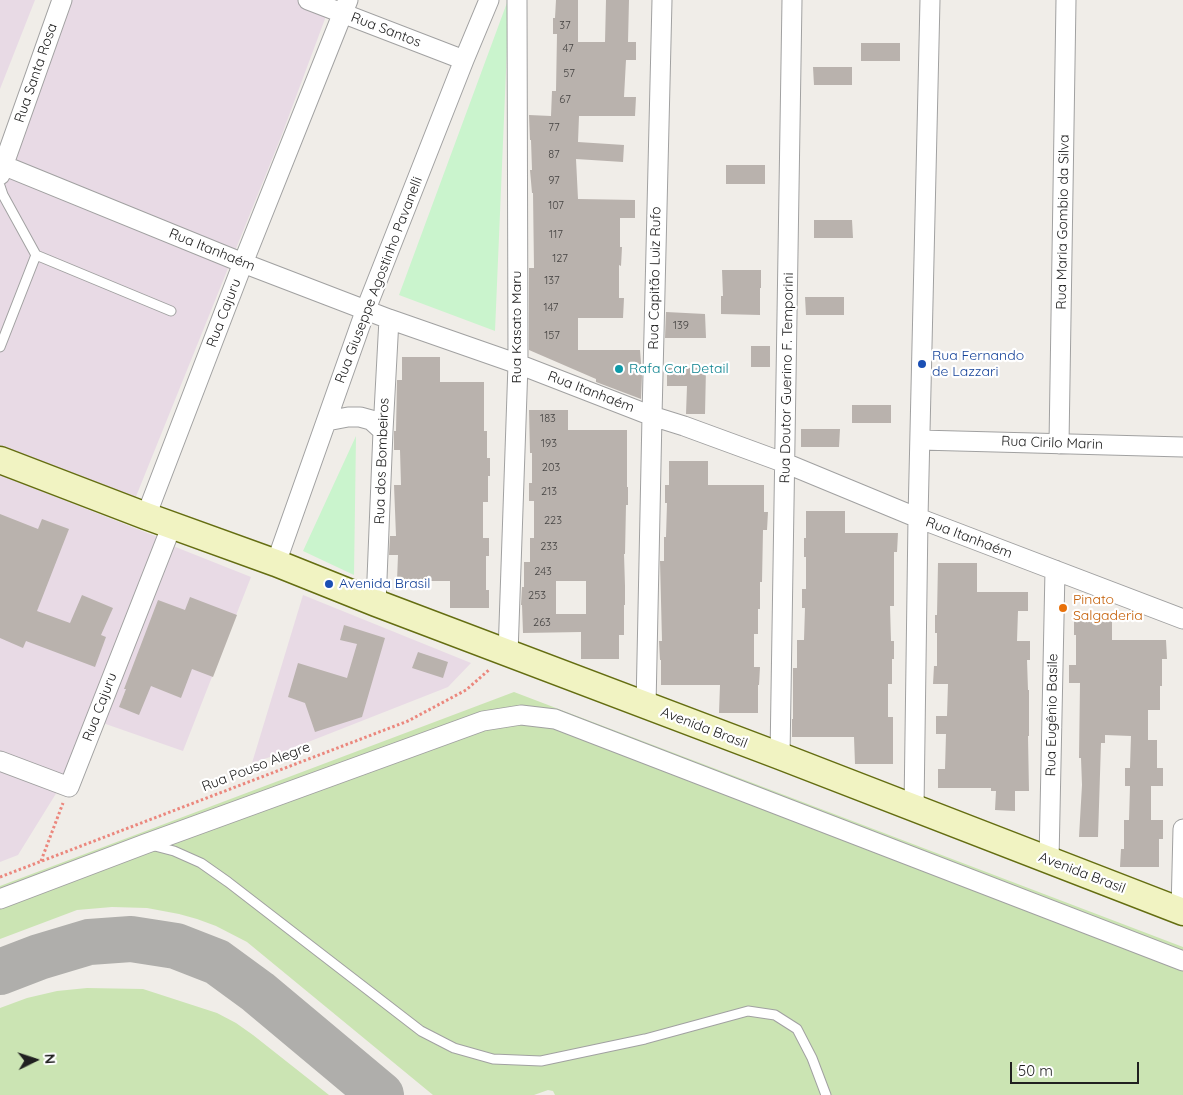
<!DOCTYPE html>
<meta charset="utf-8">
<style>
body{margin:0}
#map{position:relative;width:1183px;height:1095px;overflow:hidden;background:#f0ede8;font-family:Quicksand,sans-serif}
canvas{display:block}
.north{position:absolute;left:10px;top:1035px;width:50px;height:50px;-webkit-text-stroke:4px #fff;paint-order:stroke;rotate:86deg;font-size:14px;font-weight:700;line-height:20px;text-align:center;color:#202020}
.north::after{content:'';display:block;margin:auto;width:18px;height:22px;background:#202020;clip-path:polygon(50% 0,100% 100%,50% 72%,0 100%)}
.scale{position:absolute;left:1010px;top:1062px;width:129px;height:22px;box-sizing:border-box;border:2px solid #202020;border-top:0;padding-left:6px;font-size:15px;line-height:18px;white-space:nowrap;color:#202020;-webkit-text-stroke:4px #fff;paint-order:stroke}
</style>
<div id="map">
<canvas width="1183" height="1095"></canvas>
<div class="north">N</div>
<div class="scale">50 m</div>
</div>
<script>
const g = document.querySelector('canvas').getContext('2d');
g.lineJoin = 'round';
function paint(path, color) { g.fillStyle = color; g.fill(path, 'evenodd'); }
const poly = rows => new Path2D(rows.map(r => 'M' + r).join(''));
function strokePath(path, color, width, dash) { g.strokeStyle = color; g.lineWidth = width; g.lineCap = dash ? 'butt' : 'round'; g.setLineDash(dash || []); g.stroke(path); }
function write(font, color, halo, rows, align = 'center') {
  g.font = font + ' Quicksand,sans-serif'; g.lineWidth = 4.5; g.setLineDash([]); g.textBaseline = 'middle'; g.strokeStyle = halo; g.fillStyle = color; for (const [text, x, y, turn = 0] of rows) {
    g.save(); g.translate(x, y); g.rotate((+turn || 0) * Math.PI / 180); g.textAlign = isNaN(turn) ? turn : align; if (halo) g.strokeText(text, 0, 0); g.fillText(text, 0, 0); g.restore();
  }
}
const industrial = poly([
 [0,0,35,0,0,89],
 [70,0,332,0,281,137,135,499,0,446,0,193],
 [0,475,160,538,65,779,18,855,0,862],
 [173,546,251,577,183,751,100,722],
 [303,595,471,663,448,687,270,757,252,763]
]);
const grass = poly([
 [514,692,1183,947,1183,1095,555,1095,553,1091,548,1090,534,1095,433,1095,247,942,216,926,197,919,179,914,147,908,112,907,77,910,0,939,0,886],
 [87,988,143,989,217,1013,236,1023,253,1035,329,1095,0,1095,0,1008,27,998,57,991]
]);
const park = poly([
 [508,0,509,0,495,331,399,295],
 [356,436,354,575,303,551]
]);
const taxiway = poly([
 [0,972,39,957,89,942,131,939,176,946,217,962,258,992,381,1095]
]);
const building = poly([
 [556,0,578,0,578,42,605,42,606,0,629,0,628,42,636,42,636,60,626,60,624,97,636,97,635,116,579,116,578,142,624,145,623,162,576,159,578,199,635,200,635,218,620,218,620,247,622,247,621,266,619,265,619,298,624,298,623,318,578,318,578,350,640,350,642,375,641,399,596,382,596,379,529,350,529,268,534,268,533,193,532,193,530,170,532,170,531,140,530,140,529,115,551,116,552,91,556,91,557,34,553,34,553,18,555,18],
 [861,43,900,43,900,61,861,61],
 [813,67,852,67,852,85,814,85],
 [726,165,765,165,765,184,726,184],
 [814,220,852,220,853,238,814,238],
 [722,270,761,270,761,288,760,288,760,315,721,314,721,296,723,296],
 [805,297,844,297,844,315,806,315],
 [666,312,705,314,706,338,665,338],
 [751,346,770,346,770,367,751,367],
 [402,357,440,357,440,382,484,382,484,431,487,431,487,458,490,458,490,476,488,476,488,502,483,502,483,538,489,538,489,556,486,556,486,590,489,590,489,608,450,608,450,581,397,581,398,555,389,555,390,536,396,536,394,485,401,485,400,450,394,450,394,431,396,431,397,380,402,380],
 [667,368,706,368,705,414,686,414,687,386,667,386],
 [852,405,891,405,891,423,852,423],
 [529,410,568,410,568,430,627,430,627,487,628,487,628,505,626,505,625,554,624,554,625,586,625,605,624,605,624,635,619,635,619,659,581,659,581,632,523,633,522,605,521,605,522,587,524,587,524,562,530,562,530,538,534,538,534,501,529,501,529,483,532,483,532,453,530,453],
 [556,581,586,581,586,614,556,614],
 [801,429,840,429,839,447,801,447],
 [669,461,708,461,708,485,764,485,764,512,768,512,767,530,763,530,762,582,760,582,760,609,758,609,758,634,754,634,754,667,760,667,759,685,758,685,758,713,719,713,720,685,661,685,661,660,660,660,659,641,662,641,660,561,664,561,664,537,666,537,667,503,665,503,665,485,669,485],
 [806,511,845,511,845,533,898,533,897,552,894,552,894,606,890,606,891,641,894,641,894,659,892,659,892,684,888,684,888,717,893,717,893,764,855,764,854,737,792,737,792,719,793,719,793,668,797,668,797,640,804,640,805,608,802,608,802,589,806,589,806,557,804,557,804,538,806,538],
 [0,514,38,529,42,519,69,529,37,611,70,623,82,595,113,608,101,635,106,637,95,667,26,641,23,648,0,638],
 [938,563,977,563,977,592,1028,592,1028,611,1018,611,1017,641,1030,641,1030,660,1027,660,1028,690,1029,690,1029,736,1028,736,1029,791,1015,791,1015,811,995,810,996,791,991,791,991,788,938,788,938,769,945,769,946,734,936,734,936,716,947,716,948,684,933,684,934,666,937,666,937,633,935,633,935,615,937,615],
 [190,597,237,615,213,677,192,669,181,698,151,686,139,715,119,707,126,689,124,689,158,600,185,610],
 [1074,617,1112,617,1112,640,1166,640,1167,659,1162,659,1162,686,1160,686,1160,710,1148,710,1148,740,1157,740,1157,768,1163,768,1163,786,1151,786,1151,820,1163,820,1163,839,1159,839,1159,867,1120,867,1121,849,1124,849,1124,820,1129,820,1130,786,1125,786,1125,768,1130,768,1131,736,1105,735,1105,743,1101,743,1098,837,1079,837,1082,785,1081,758,1079,758,1080,683,1069,683,1069,665,1076,665,1076,635,1074,635],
 [344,625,385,638,362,717,315,732,305,703,288,697,298,663,347,678,357,644,340,640],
 [418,652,448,662,443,678,412,668]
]);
const path = poly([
 [41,861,63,803],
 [0,877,408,721,466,690,490,669]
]);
const service = poly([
 [0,186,3,195,36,255,0,347],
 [36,255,171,311],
 [151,845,174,851,201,863,228,882,421,1031,454,1048,493,1059,541,1061,645,1039,748,1011,775,1015,797,1029,812,1058,826,1095]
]);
const minor = poly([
 [308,0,464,60],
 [0,164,243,263,389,319,518,364,652,416,684,426,785,463,918,518,1183,619],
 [0,175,62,0],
 [327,421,348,417,360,417,371,420,383,431],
 [920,440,1183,447],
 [1059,444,1066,0],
 [146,516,243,263,348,0],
 [276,563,366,309,464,60,489,0],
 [376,603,383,431,389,319],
 [508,654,518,364,517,0],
 [646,706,652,416,662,0],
 [780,756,792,0],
 [0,761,69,787,172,525],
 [914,808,918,518,930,0],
 [1049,860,1055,570],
 [0,899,145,844,483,721,521,715,555,719,1183,961],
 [1181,911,1183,829]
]);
const secondary = poly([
 [0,460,146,516,276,563,376,603,780,756,1183,912]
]);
const markers = [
 [922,364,5,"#1a4fb4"],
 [619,369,5,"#0f9aa8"],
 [329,584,5,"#1a4fb4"],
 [1063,608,5,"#e8710a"]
];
const numberNames = [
 ["37",565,26],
 ["47",568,49],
 ["57",569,74],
 ["67",565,100],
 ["77",554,128],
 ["87",554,155],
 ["97",554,181],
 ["107",556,206],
 ["117",556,235],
 ["127",560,259],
 ["137",552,281],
 ["147",551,308],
 ["139",681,326],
 ["157",552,336],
 ["183",548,419],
 ["193",549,444],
 ["203",551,468],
 ["213",549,492],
 ["223",553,521],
 ["233",549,547],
 ["243",543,572],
 ["253",537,596],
 ["263",542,623]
];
const streetNames = [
 ["Rua Santos",386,30,21],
 ["Rua Santa Rosa",36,73,-71],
 ["Rua Maria Gombio da Silva",1063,222,-89],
 ["Rua Itanhaém",212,250,22],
 ["Rua Capitão Luiz Rufo",655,278,-89],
 ["Rua Giuseppe Agostinho Pavanelli",379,280,-69],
 ["Rua Cajuru",224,313,-69],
 ["Rua Kasato Maru",517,327,-90],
 ["Rua Doutor Guerino F. Temporini",787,378,-89],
 ["Rua Itanhaém",591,392,21],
 ["Rua Cirilo Marin",1052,443,2],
 ["Rua dos Bombeiros",382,461,-88],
 ["Rua Itanhaém",969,538,21],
 ["Rua Cajuru",100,707,-69],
 ["Rua Eugênio Basile",1052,715,-89],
 ["Avenida Brasil",704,728,21],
 ["Rua Pouso Alegre",256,767,-21],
 ["Avenida Brasil",1082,873,21]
];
const transitNames = [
 ["Rua Fernando",932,356],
 ["de Lazzari",932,372],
 ["Avenida Brasil",339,584]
];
const cultureNames = [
 ["Rafa Car Detail",629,369]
];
const foodNames = [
 ["Pinato",1073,600],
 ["Salgaderia",1073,616]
];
paint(industrial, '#e8dae5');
paint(grass, '#cbe4b3');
paint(park, '#caf4cd');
strokePath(taxiway, '#afaeab', 46);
paint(building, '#b9b2ad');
strokePath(service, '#a1a1a1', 11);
strokePath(minor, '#a1a1a1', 21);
strokePath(secondary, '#646d11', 29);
strokePath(path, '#eb877d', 3, [2.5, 2.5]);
strokePath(service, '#fff', 9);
strokePath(minor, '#fff', 19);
strokePath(secondary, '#f1f3c2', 26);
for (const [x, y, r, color] of markers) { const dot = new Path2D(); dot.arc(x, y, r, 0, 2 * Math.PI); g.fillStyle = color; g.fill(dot); strokePath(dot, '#fff', 2); }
write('11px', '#464443', null, numberNames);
write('14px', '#202020', '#fff', streetNames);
write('14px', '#164399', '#fff', transitNames, 'left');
write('14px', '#0d838f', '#fff', cultureNames, 'left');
write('14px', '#c56008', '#fff', foodNames, 'left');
</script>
